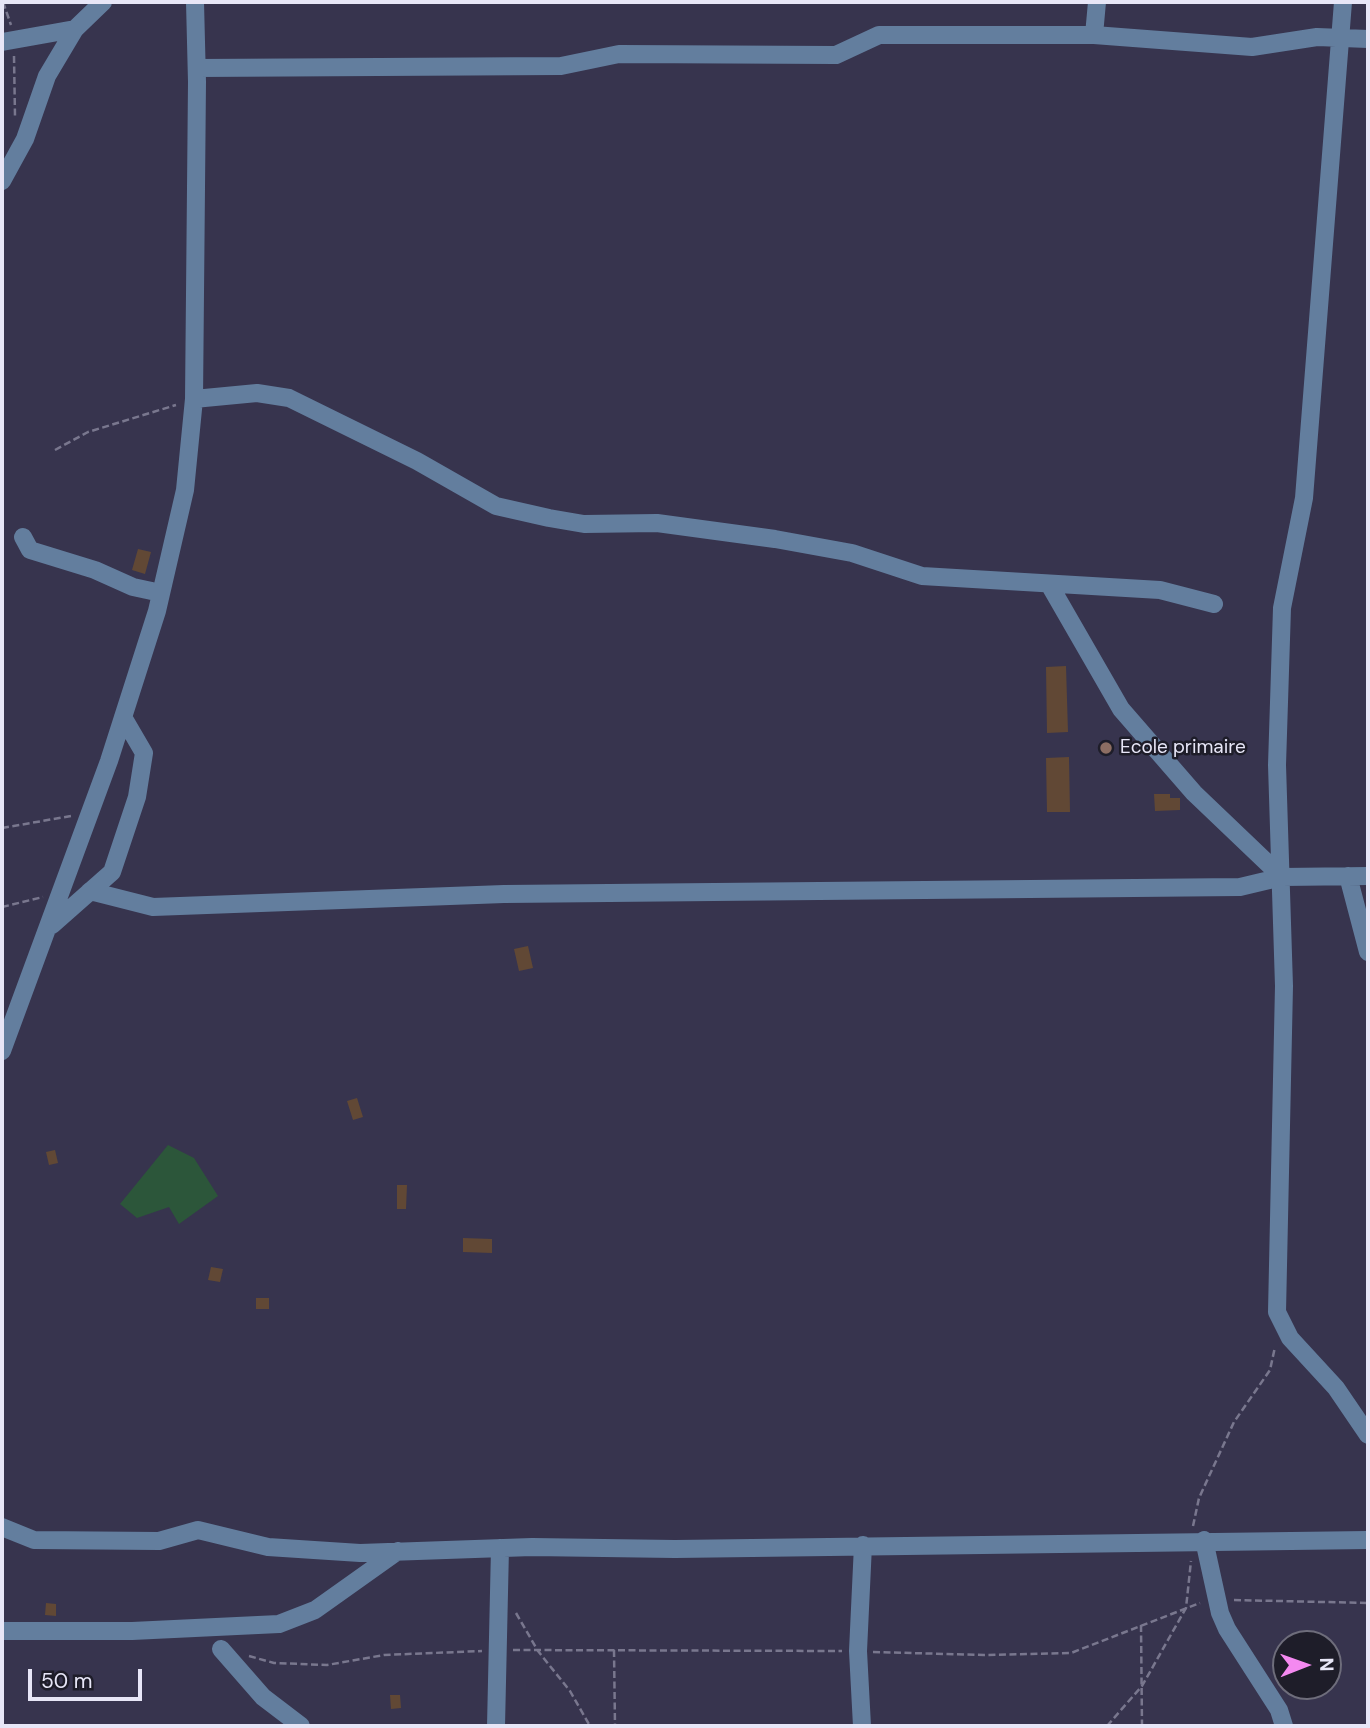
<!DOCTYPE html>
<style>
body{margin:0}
#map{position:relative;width:1370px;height:1728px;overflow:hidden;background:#37344e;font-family:"DM Sans",sans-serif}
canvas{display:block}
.frame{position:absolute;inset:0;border:4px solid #e7e6f7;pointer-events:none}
.north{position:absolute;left:1272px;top:1630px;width:70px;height:70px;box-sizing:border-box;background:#1e1d29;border:2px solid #6e6d7b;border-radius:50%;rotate:89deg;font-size:19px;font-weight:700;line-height:28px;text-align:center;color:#e7e6f7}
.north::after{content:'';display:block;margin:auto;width:24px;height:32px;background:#f489f0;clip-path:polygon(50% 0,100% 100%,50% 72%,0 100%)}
.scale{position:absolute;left:28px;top:1669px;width:114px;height:32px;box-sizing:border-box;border:4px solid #e7e6f7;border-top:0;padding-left:9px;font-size:21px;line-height:24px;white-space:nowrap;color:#e7e6f7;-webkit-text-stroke:5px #1e1d29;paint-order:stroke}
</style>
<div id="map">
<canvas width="1370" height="1728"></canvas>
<div class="frame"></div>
<div class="north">N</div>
<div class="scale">50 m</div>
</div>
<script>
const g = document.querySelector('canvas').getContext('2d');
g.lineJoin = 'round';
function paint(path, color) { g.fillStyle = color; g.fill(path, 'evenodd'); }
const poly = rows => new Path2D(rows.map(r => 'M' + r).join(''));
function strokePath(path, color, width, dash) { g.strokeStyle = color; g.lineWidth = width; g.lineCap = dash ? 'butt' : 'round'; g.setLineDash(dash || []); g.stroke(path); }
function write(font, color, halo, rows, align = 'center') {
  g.font = font + ' "DM Sans",sans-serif'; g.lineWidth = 5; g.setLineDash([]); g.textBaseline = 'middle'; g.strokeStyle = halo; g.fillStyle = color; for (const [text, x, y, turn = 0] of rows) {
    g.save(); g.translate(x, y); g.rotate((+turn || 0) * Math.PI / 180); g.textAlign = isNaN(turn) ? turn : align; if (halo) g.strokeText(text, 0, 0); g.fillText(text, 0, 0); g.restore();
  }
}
const green = poly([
 [168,1145,194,1158,218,1196,179,1224,169,1207,137,1218,120,1204]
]);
const building = poly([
 [138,549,151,552,145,574,132,570],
 [1066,666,1068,732,1047,733,1046,667],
 [1069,757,1070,812,1047,812,1046,758],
 [1154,794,1170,794,1170,798,1180,798,1180,810,1155,811],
 [528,946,533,968,519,971,514,949],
 [357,1098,363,1117,353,1120,347,1101],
 [55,1150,58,1163,49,1165,46,1152],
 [397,1185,407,1185,406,1209,397,1209],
 [463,1238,492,1239,492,1253,463,1252],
 [211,1267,223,1269,220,1282,208,1280],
 [256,1298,269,1298,269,1309,256,1309],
 [46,1603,56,1604,56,1616,45,1615],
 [390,1695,400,1695,401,1708,391,1709]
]);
const path = poly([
 [3,2,11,25],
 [14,56,15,116],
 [55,450,88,432,176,405],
 [2,828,71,816],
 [2,907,43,897],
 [1193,1526,1199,1498,1234,1422,1270,1370,1275,1347],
 [1234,1600,1368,1603],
 [516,1613,538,1651,570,1691,590,1726],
 [1141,1625,1142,1726],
 [513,1650,842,1651],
 [614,1650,615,1726],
 [873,1652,984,1655,1071,1653,1200,1603],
 [249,1656,274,1663,327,1665,384,1655,482,1651],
 [1107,1726,1142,1686,1186,1608,1191,1561]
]);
const minor = poly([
 [1343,2,1304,498,1282,608,1277,765,1284,986,1277,1312,1290,1338,1336,1388,1368,1435],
 [1094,35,1097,2],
 [2,42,75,29],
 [197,68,561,66,619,54,836,55,879,35,1094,35,1252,47,1317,37,1368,39],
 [2,181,25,139,47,76,75,29,103,2],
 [194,399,257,393,289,398,417,461,496,506,549,518,584,524,657,523,775,539,852,553,922,576,1160,590,1214,604],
 [23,537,30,550,95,570,133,587,161,593],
 [1049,584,1121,709,1194,793,1282,877],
 [1348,876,1368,952],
 [90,891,153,907,504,894,1240,887,1282,877,1368,876],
 [52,925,112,872,137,797,144,753,123,717],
 [2,1051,109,761,157,611,185,490,194,399,197,82,195,2],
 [2,1527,34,1540,159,1541,198,1530,268,1547,360,1553,532,1547,675,1549,1368,1540],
 [1204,1540,1220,1613,1227,1629,1279,1710,1284,1726],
 [2,1631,132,1631,279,1624,315,1610,398,1551],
 [221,1649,263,1697,301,1726],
 [496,1726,500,1548],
 [862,1726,858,1651,863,1545]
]);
const markers = [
 [1106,748,7,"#8d6e63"]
];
const poiNames = [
 ["Ecole primaire",1120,748]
];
paint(green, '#2c563a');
paint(building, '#614835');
strokePath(path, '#79778e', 2.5, [7, 3.5]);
strokePath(minor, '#637e9e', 18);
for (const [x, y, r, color] of markers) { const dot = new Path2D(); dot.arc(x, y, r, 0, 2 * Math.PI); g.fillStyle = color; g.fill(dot); strokePath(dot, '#1e1d29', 2.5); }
write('19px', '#e7e6f7', '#1e1d29', poiNames, 'left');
</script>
